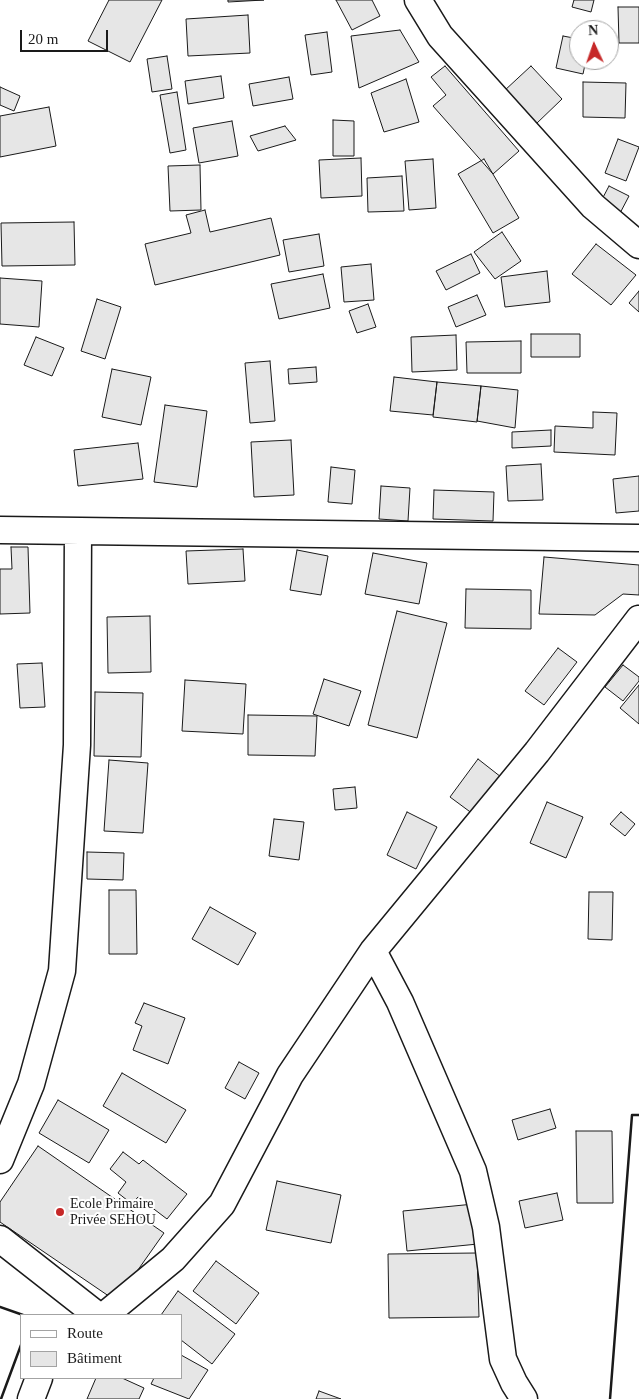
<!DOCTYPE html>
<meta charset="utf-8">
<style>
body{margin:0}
#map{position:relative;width:639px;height:1399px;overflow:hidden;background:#fff;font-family:Georgia,serif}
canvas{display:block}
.legend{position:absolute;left:20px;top:1314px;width:162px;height:65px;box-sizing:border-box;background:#fff;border:1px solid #a3a3a3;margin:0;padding:6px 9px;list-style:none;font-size:15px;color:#1a1a1a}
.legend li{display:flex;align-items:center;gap:10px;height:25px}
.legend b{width:25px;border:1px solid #a3a3a3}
.north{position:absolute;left:569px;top:20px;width:50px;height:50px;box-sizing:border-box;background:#fff;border:1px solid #a3a3a3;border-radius:50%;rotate:357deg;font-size:14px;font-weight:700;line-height:20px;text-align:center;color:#1a1a1a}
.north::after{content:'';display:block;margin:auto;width:18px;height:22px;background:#c62828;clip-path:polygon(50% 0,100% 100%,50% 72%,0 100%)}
.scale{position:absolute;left:20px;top:30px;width:88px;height:22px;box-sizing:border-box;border:2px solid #1a1a1a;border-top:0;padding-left:6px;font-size:15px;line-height:18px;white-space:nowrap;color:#1a1a1a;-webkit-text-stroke:4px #fff;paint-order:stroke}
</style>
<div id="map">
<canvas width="639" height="1399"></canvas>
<ul class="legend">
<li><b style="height:6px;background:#fff"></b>Route</li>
<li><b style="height:14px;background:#e6e6e6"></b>Bâtiment</li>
</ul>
<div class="north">N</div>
<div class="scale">20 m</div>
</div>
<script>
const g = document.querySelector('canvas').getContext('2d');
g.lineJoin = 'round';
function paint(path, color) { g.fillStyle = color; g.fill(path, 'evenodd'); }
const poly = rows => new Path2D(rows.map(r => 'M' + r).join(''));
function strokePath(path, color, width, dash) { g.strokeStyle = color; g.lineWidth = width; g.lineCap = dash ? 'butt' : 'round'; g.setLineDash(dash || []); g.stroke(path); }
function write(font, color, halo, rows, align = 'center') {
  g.font = font + ' Georgia,serif'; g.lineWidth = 4; g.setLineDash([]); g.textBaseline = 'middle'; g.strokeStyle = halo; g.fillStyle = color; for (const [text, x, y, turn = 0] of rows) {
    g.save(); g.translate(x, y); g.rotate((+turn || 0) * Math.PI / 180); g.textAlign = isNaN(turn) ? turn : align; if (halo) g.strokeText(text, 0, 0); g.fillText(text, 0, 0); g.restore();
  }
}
const building = poly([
 [109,0,162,0,130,62,88,41,109,0],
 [228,0,264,0,228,2,228,0],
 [336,0,372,0,380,16,352,30,336,0],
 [574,0,594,0,591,12,572,7,574,0],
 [618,7,639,7,639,43,619,43,618,7],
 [248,15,250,53,188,56,186,19,248,15],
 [400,30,419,62,359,88,351,36,400,30],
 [327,32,332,72,311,75,305,35,327,32],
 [563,36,579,39,579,60,586,60,583,74,556,68,563,36],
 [167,56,172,89,152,92,147,59,167,56],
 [445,66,519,151,493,174,433,106,446,95,431,77,445,66],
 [531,66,562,99,536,124,504,91,531,66],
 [221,76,224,98,188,104,185,81,221,76],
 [289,77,293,99,253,106,249,84,289,77],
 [406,79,419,122,384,132,371,93,406,79],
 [583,82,626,83,625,118,583,117,583,82],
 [0,87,20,96,14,111,0,105,0,87],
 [177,92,186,150,170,153,160,95,177,92],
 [49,107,56,146,0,157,0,116,49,107],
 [333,120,354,121,354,156,333,156,333,120],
 [232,121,238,156,199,163,193,128,232,121],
 [285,126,296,140,258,151,250,136,285,126],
 [618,139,639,147,626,181,605,173,618,139],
 [361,158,362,196,321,198,319,160,361,158],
 [433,159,436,208,409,210,405,161,433,159],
 [484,159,519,218,493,233,458,174,484,159],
 [200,165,201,210,170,211,168,166,200,165],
 [402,176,404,211,368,212,367,178,402,176],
 [609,186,629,196,618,217,598,207,609,186],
 [205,210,210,232,271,218,280,255,155,285,145,244,191,233,186,215,205,210],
 [74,222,75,265,2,266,1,223,74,222],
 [502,232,521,261,495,279,474,252,502,232],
 [319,234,324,266,289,272,283,240,319,234],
 [596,244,636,275,611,305,572,274,596,244],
 [471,254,480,273,446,290,436,271,471,254],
 [371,264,374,300,344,302,341,267,371,264],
 [547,271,550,302,505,307,501,277,547,271],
 [323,274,330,308,279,319,271,284,323,274],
 [0,278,42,281,39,327,0,324,0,278],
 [639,291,639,312,629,303,639,291],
 [477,295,486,315,456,327,448,307,477,295],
 [97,299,121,307,105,359,81,351,97,299],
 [368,304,376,327,357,333,349,311,368,304],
 [531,334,580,334,580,357,531,357,531,334],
 [456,335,457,370,412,372,411,337,456,335],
 [36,337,64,348,52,376,24,365,36,337],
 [521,341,521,373,467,373,466,342,521,341],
 [270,361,275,421,250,423,245,363,270,361],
 [316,367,317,382,289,384,288,369,316,367],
 [112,369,151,377,141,425,102,417,112,369],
 [394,377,437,382,433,415,390,411,394,377],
 [437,382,481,386,477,422,433,417,437,382],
 [481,386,518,390,515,428,477,421,481,386],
 [165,405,207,411,197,487,154,482,165,405],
 [593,412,617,413,615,455,554,452,555,426,593,428,593,412],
 [551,430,551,446,512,448,512,432,551,430],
 [291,440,294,495,254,497,251,442,291,440],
 [138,443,143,479,78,486,74,450,138,443],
 [541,464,543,500,508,501,506,466,541,464],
 [331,467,355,470,352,504,328,502,331,467],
 [639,476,639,511,616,513,613,479,639,476],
 [381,486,410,488,408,521,379,519,381,486],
 [434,490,494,492,493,521,433,519,434,490],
 [11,547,28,547,30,613,0,614,0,569,12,569,11,547],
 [243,549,245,581,188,584,186,551,243,549],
 [297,550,328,556,321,595,290,590,297,550],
 [373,553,427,563,419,604,365,594,373,553],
 [544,557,639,565,639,595,623,594,595,615,539,614,544,557],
 [466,589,531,590,531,629,465,628,466,589],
 [397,611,447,623,417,738,368,725,397,611],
 [150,616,151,672,108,673,107,617,150,616],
 [558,648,577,662,544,705,525,691,558,648],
 [42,663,45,707,20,708,17,664,42,663],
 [623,665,639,677,639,681,623,701,605,687,623,665],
 [324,679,361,691,349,726,313,714,324,679],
 [185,680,246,684,243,734,182,731,185,680],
 [639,685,639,724,620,708,639,685],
 [95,692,143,693,141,757,94,756,95,692],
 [248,715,317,716,315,756,248,755,248,715],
 [478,759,501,777,473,814,450,797,478,759],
 [109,760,148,763,143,833,104,831,109,760],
 [355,787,357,808,335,810,333,789,355,787],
 [547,802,583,817,566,858,530,843,547,802],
 [407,812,437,827,416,869,387,855,407,812],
 [621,812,635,824,625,836,610,824,621,812],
 [274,819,304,822,299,860,269,856,274,819],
 [87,852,124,853,123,880,87,879,87,852],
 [109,890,136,890,137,954,109,954,109,890],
 [589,892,613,892,612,940,588,939,589,892],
 [210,907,256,933,238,965,192,939,210,907],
 [144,1003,185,1018,168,1064,133,1050,142,1026,135,1023,144,1003],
 [239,1062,259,1073,245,1099,225,1088,239,1062],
 [122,1073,186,1110,166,1143,103,1106,122,1073],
 [58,1100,109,1130,89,1163,39,1133,58,1100],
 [550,1109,556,1128,518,1140,512,1120,550,1109],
 [576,1131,612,1131,613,1203,577,1203,576,1131],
 [38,1146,164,1233,116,1301,0,1222,0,1202,38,1146],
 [123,1152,139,1164,143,1160,187,1194,167,1219,138,1197,132,1204,118,1193,126,1182,110,1169,123,1152],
 [277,1181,341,1195,331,1243,266,1230,277,1181],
 [557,1193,563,1220,525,1228,519,1201,557,1193],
 [474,1204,478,1244,407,1251,403,1211,474,1204],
 [477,1253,479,1317,389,1318,388,1254,477,1253],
 [216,1261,259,1293,236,1324,193,1291,216,1261],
 [178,1291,235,1334,212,1364,181,1340,181,1315,161,1315,178,1291],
 [181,1355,208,1370,189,1399,151,1384,154,1378,181,1378,181,1355],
 [96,1378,122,1378,144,1388,139,1399,87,1399,96,1378],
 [319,1391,341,1399,316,1399,319,1391]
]);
const street = poly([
 [418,0,440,36,593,206,639,245],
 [0,530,639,538],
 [373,951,400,1002,473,1171,486,1227,503,1359,514,1383,524,1399],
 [0,1160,31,1084,62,971,77,745,78,531],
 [0,1239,97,1315],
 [105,1315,173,1259,222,1204,290,1075,373,951,537,752,639,619],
 [31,1399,39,1378]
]);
const wall = poly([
 [0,1307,23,1315],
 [1,1399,21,1345],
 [610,1399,632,1115,639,1115]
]);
const markers = [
 [60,1212,5,"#c62828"]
];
const poiNames = [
 ["Ecole Primaire",70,1204],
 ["Privée SEHOU",70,1220]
];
paint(building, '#e6e6e6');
strokePath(building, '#1a1a1a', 1);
strokePath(street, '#1a1a1a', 29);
strokePath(street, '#fff', 26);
strokePath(wall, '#1a1a1a', 2.5);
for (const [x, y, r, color] of markers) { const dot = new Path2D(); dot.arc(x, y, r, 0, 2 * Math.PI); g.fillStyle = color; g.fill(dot); strokePath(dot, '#fff', 2); }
write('14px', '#1a1a1a', '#fff', poiNames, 'left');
</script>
